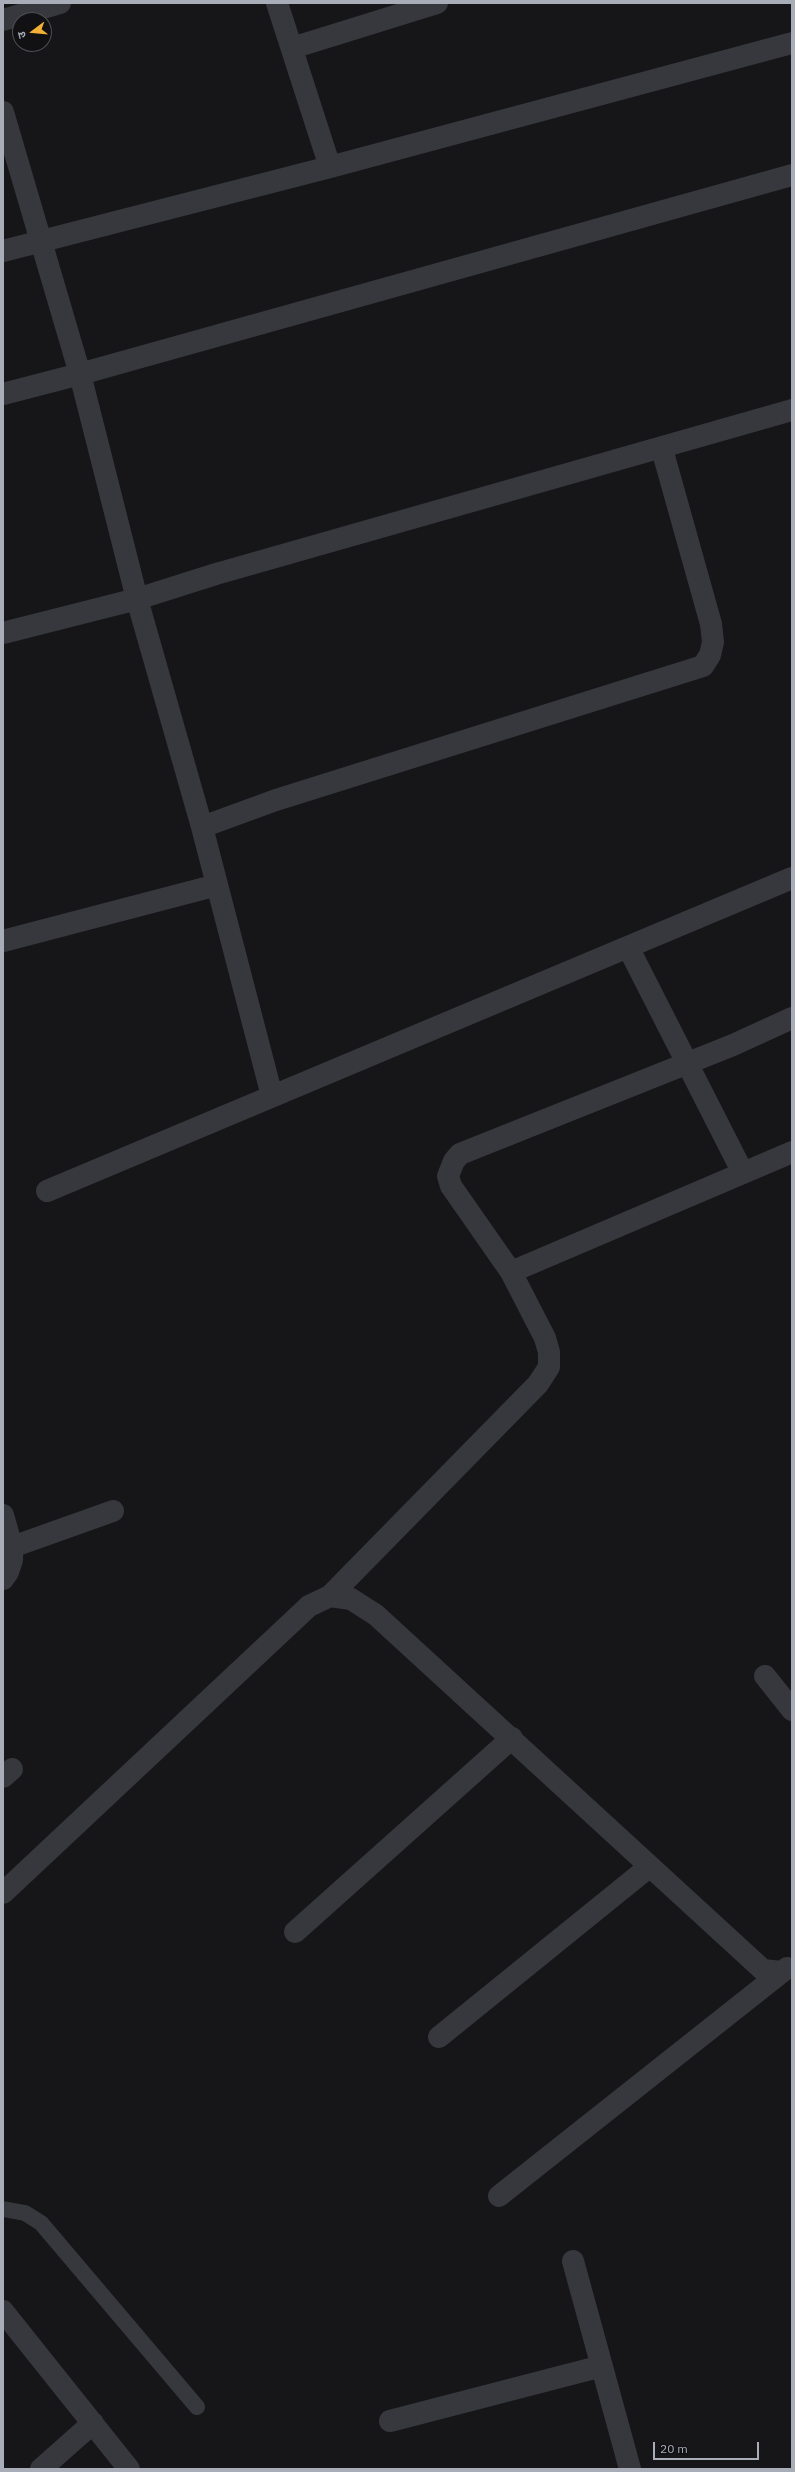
<!DOCTYPE html>
<meta charset="utf-8">
<style>
body{margin:0}
#map{position:relative;width:795px;height:2472px;overflow:hidden;background:#161618;font-family:"IBM Plex Sans","Noto Sans Devanagari",sans-serif}
canvas{display:block}
.frame{position:absolute;inset:0;border:4px solid #a8adb8;pointer-events:none}
.north{position:absolute;left:12px;top:12px;width:40px;height:40px;box-sizing:border-box;background:#111113;border:1px solid #4d4f55;border-radius:50%;rotate:254deg;font-size:11px;font-weight:700;line-height:16px;text-align:center;color:#a8adb8}
.north::after{content:'';display:block;margin:auto;width:14px;height:18px;background:#f2b134;clip-path:polygon(50% 0,100% 100%,50% 72%,0 100%)}
.scale{position:absolute;left:653px;top:2442px;width:106px;height:18px;box-sizing:border-box;border:2px solid #a8adb8;border-top:0;padding-left:5px;font-size:12px;line-height:14px;white-space:nowrap;color:#a8adb8;-webkit-text-stroke:3px #111113;paint-order:stroke}
</style>
<div id="map">
<canvas width="795" height="2472"></canvas>
<div class="frame"></div>
<div class="north">उ</div>
<div class="scale">20 m</div>
</div>
<script>
const g = document.querySelector('canvas').getContext('2d');
g.lineJoin = 'round';
const poly = rows => new Path2D(rows.map(r => 'M' + r).join(''));
function strokePath(path, color, width, dash) { g.strokeStyle = color; g.lineWidth = width; g.lineCap = dash ? 'butt' : 'round'; g.setLineDash(dash || []); g.stroke(path); }
const lane = poly([
 [3,2209,25,2213,41,2223,197,2407]
]);
const street = poly([
 [277,3,330,167],
 [3,20,60,3],
 [292,48,437,3],
 [3,112,80,374,137,599,202,827,272,1096],
 [3,251,330,167,792,43],
 [3,394,80,374,792,175],
 [3,633,137,599,216,574,792,410],
 [202,827,276,800,703,666,710,655,713,642,711,624,662,449],
 [3,941,217,885],
 [628,947,743,1173],
 [47,1191,792,878],
 [511,1272,792,1152],
 [3,1515,12,1547,12,1560,8,1572,3,1579],
 [12,1547,113,1511],
 [330,1596,538,1384,549,1367,549,1352,545,1338,511,1272,451,1186,448,1176,454,1161,460,1154,733,1045,792,1018],
 [765,1676,792,1710],
 [3,1777,12,1769],
 [3,1893,309,1606,330,1596,351,1599,376,1615,763,1970,781,1972],
 [295,1932,512,1738],
 [439,2037,649,1867],
 [499,2196,787,1968],
 [573,2261,630,2469],
 [3,2311,129,2469],
 [390,2421,602,2366],
 [41,2469,93,2423]
]);
strokePath(lane, '#37383d', 16);
strokePath(street, '#37383d', 22);
</script>
